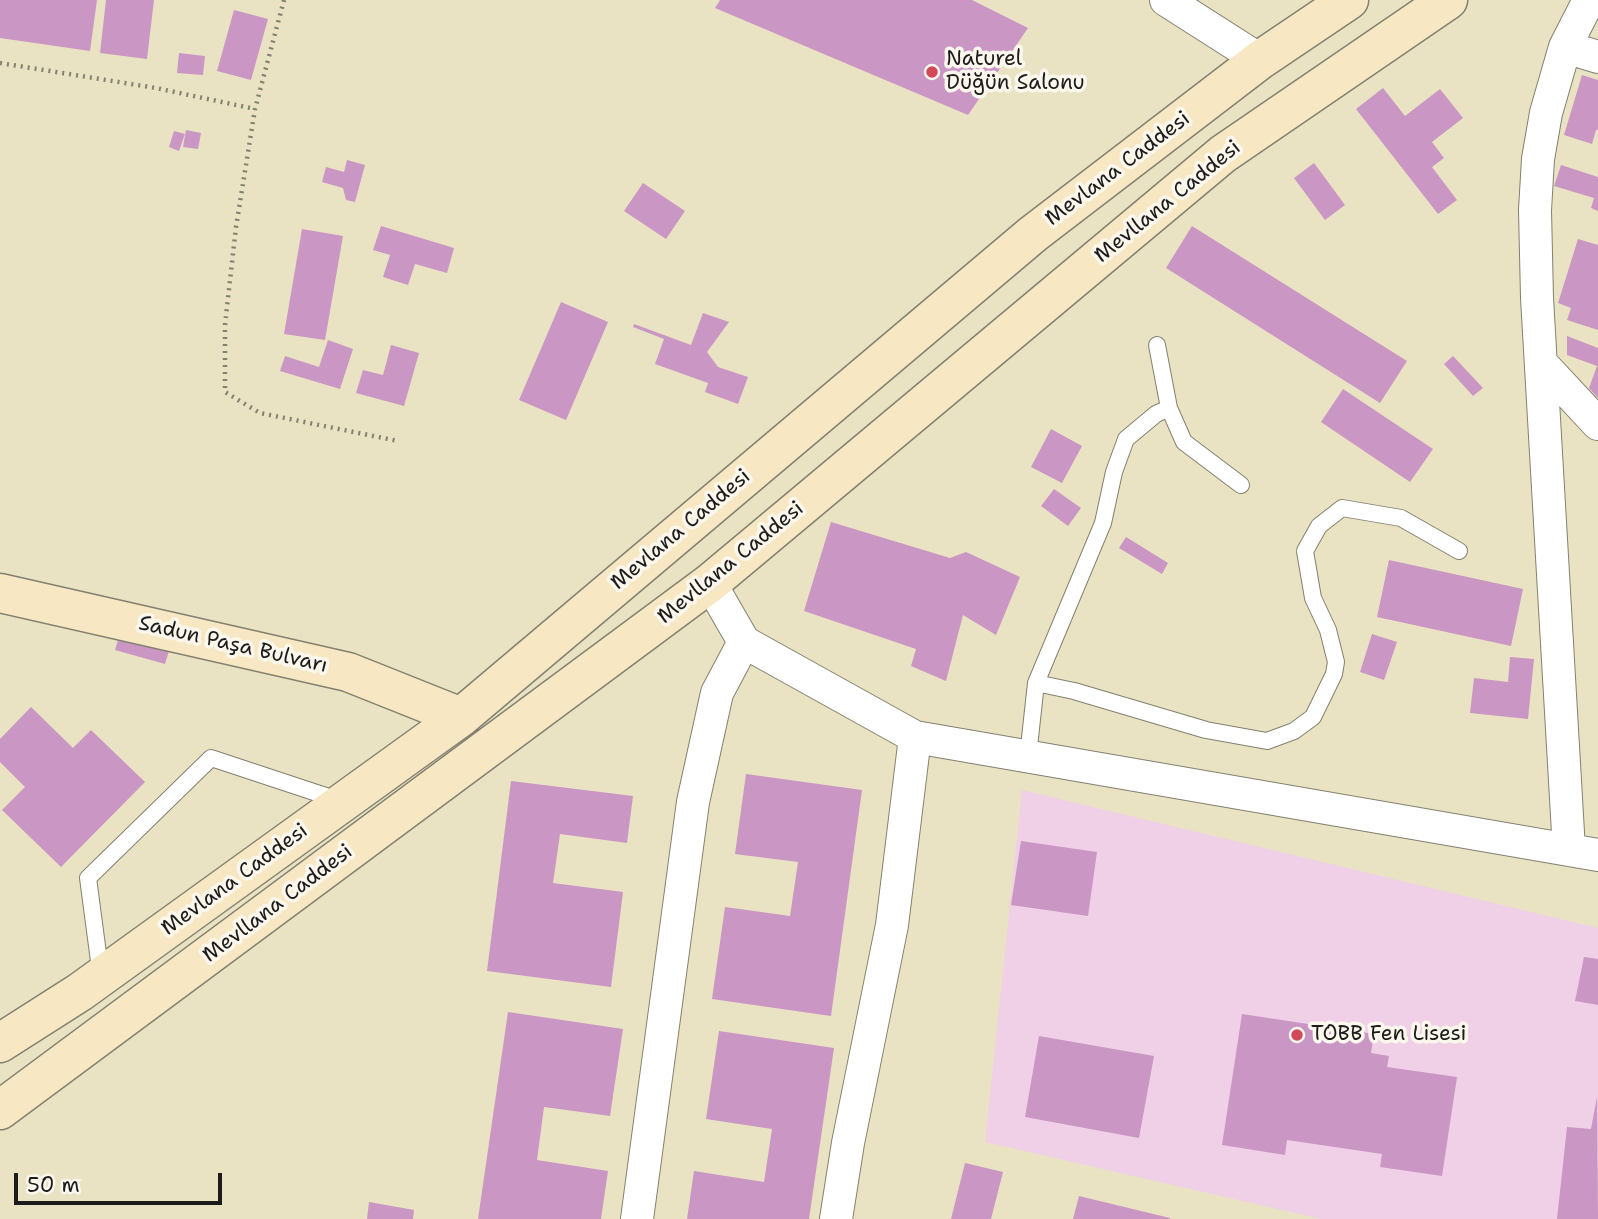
<!DOCTYPE html>
<meta charset="utf-8">
<style>
body{margin:0}
#map{position:relative;width:1598px;height:1219px;overflow:hidden;background:#e9e3c3;font-family:"Shantell Sans",sans-serif}
canvas{display:block}
.scale{position:absolute;left:14px;top:1173px;width:208px;height:32px;box-sizing:border-box;border:4px solid #1c1c1c;border-top:0;padding-left:9px;font-size:21px;line-height:24px;white-space:nowrap;color:#1c1c1c;-webkit-text-stroke:5px #fbf7ec;paint-order:stroke}
</style>
<div id="map">
<canvas width="1598" height="1219"></canvas>
<div class="scale">50 m</div>
</div>
<script>
const g = document.querySelector('canvas').getContext('2d');
g.lineJoin = 'round';
function paint(path, color) { g.fillStyle = color; g.fill(path, 'evenodd'); }
const poly = rows => new Path2D(rows.map(r => 'M' + r).join(''));
function strokePath(path, color, width, dash) { g.strokeStyle = color; g.lineWidth = width; g.lineCap = dash ? 'butt' : 'round'; g.setLineDash(dash || []); g.stroke(path); }
function write(font, color, halo, rows, align = 'center') {
  g.font = font + ' "Shantell Sans",sans-serif'; g.lineWidth = 7; g.setLineDash([]); g.textBaseline = 'middle'; g.strokeStyle = halo; g.fillStyle = color; for (const [text, x, y, turn = 0] of rows) {
    g.save(); g.translate(x, y); g.rotate((+turn || 0) * Math.PI / 180); g.textAlign = isNaN(turn) ? turn : align; if (halo) g.strokeText(text, 0, 0); g.fillText(text, 0, 0); g.restore();
  }
}
const built = poly([
 [1022,790,1598,928,1598,1219,1321,1219,985,1142]
]);
const building = poly([
 [0,0,97,0,90,51,0,38],
 [106,0,154,0,147,59,100,53],
 [720,0,972,0,1028,28,968,115,715,8],
 [234,10,268,19,251,80,217,71],
 [179,53,205,56,203,75,177,73],
 [1582,75,1598,80,1598,130,1596,130,1592,144,1564,135],
 [1383,88,1405,116,1440,89,1463,118,1432,142,1444,158,1432,167,1457,200,1438,214,1356,109],
 [186,130,201,133,198,149,183,147],
 [174,131,185,134,179,151,169,147],
 [347,160,365,165,355,202,346,200,343,188,322,182,326,167,344,172],
 [1314,163,1345,205,1325,220,1294,178],
 [1561,165,1598,177,1598,211,1591,208,1594,198,1554,186],
 [643,183,685,211,666,239,624,211],
 [381,226,454,248,447,273,415,264,408,285,383,277,390,255,373,250],
 [1192,226,1407,361,1380,403,1166,268],
 [302,229,343,236,325,340,284,334],
 [1578,239,1598,245,1598,330,1567,320,1571,308,1558,303],
 [561,302,608,322,566,420,519,400],
 [703,313,729,322,707,352,718,367,748,377,738,404,705,392,708,383,655,364,664,339,633,327,634,324,691,345],
 [1567,336,1598,348,1598,398,1589,388,1597,366,1567,355],
 [328,340,353,349,340,389,280,371,285,356,319,367],
 [391,345,419,353,404,406,356,393,363,370,383,375],
 [1453,356,1483,388,1473,396,1444,364],
 [1343,389,1433,449,1410,482,1321,422],
 [1051,429,1082,446,1062,483,1031,467],
 [1054,489,1081,508,1068,526,1041,506],
 [831,522,950,558,966,552,1020,577,996,635,963,615,946,681,911,666,916,649,804,611],
 [1126,537,1168,563,1162,574,1119,548],
 [1389,560,1523,589,1511,646,1377,617],
 [122,626,172,641,165,664,115,650],
 [1372,634,1397,642,1384,680,1360,672],
 [1510,657,1534,659,1528,719,1470,713,1474,678,1508,682],
 [31,707,73,748,91,730,145,782,61,867,2,810,25,787,0,762,0,739],
 [746,774,862,790,831,1016,712,999,725,907,790,916,798,862,735,854],
 [511,781,633,796,627,843,560,834,553,883,623,892,611,987,487,971],
 [1021,841,1097,852,1088,916,1011,905],
 [1584,957,1598,959,1598,1005,1575,1001],
 [508,1012,623,1029,610,1116,544,1107,537,1160,608,1171,601,1219,478,1219],
 [1242,1014,1374,1034,1371,1053,1389,1056,1387,1067,1457,1077,1442,1176,1380,1167,1382,1154,1287,1140,1285,1155,1222,1145],
 [719,1031,834,1048,809,1219,687,1219,694,1171,764,1182,772,1129,706,1119],
 [1039,1036,1154,1056,1139,1138,1025,1117],
 [1597,1097,1598,1219,1557,1219,1567,1127,1591,1129],
 [965,1163,1003,1172,991,1219,951,1219],
 [1079,1196,1170,1218,1170,1219,1073,1219],
 [369,1202,414,1210,413,1219,367,1219]
]);
const path = poly([
 [284,0,255,109,236,227,225,325,225,392,260,413,398,441],
 [0,63,156,88,255,109]
]);
const lane = poly([
 [1157,345,1169,408,1184,442,1241,485],
 [1036,683,1074,691,1206,730,1267,741,1294,731,1313,717,1334,674,1336,662,1328,630,1313,598,1305,551,1319,526,1342,508,1401,518,1459,551],
 [1028,756,1036,683,1103,523,1114,472,1126,439,1156,414,1169,408],
 [101,976,88,878,211,758,341,801]
]);
const street = poly([
 [1166,0,1260,60],
 [1565,47,1598,57],
 [1542,364,1598,424],
 [710,583,744,642,915,737,892,925,848,1143,836,1219],
 [915,737,1598,855],
 [1569,850,1537,298,1535,210,1538,159,1546,113,1565,47,1589,0],
 [637,1219,693,802,717,693,744,642]
]);
const secondary = poly([
 [0,593,348,672,461,717],
 [0,1043,80,992,461,717,1033,234,1260,60,1349,0],
 [0,1110,710,583,1223,154,1448,0]
]);
const markers = [
 [932,72,7,"#d1495b"],
 [1297,1035,7,"#d1495b"]
];
const poiNames = [
 ["Naturel",946,60],
 ["Düğün Salonu",946,84],
 ["TOBB Fen Lisesi",1311,1035]
];
const streetNames = [
 ["Mevlana Caddesi",1118,169,-37],
 ["Mevllana Caddesi",1168,202,-39],
 ["Mevlana Caddesi",681,530,-40],
 ["Mevllana Caddesi",731,563,-39],
 ["Sadun Paşa Bulvarı",233,645,13],
 ["Mevlana Caddesi",235,880,-36],
 ["Mevllana Caddesi",278,904,-37]
];
paint(built, '#efd0e6');
paint(building, '#ca96c4');
strokePath(lane, '#828070', 18);
strokePath(street, '#828070', 34);
strokePath(secondary, '#828070', 41);
strokePath(path, '#828070', 4.5, [2, 5]);
strokePath(lane, '#fff', 16);
strokePath(street, '#fff', 32);
strokePath(secondary, '#f7e8c3', 38);
for (const [x, y, r, color] of markers) { const dot = new Path2D(); dot.arc(x, y, r, 0, 2 * Math.PI); g.fillStyle = color; g.fill(dot); strokePath(dot, '#fbf7ec', 2.5); }
write('21px', '#1c1c1c', '#fbf7ec', poiNames, 'left');
write('21px', '#1c1c1c', '#fbf7ec', streetNames);
</script>
